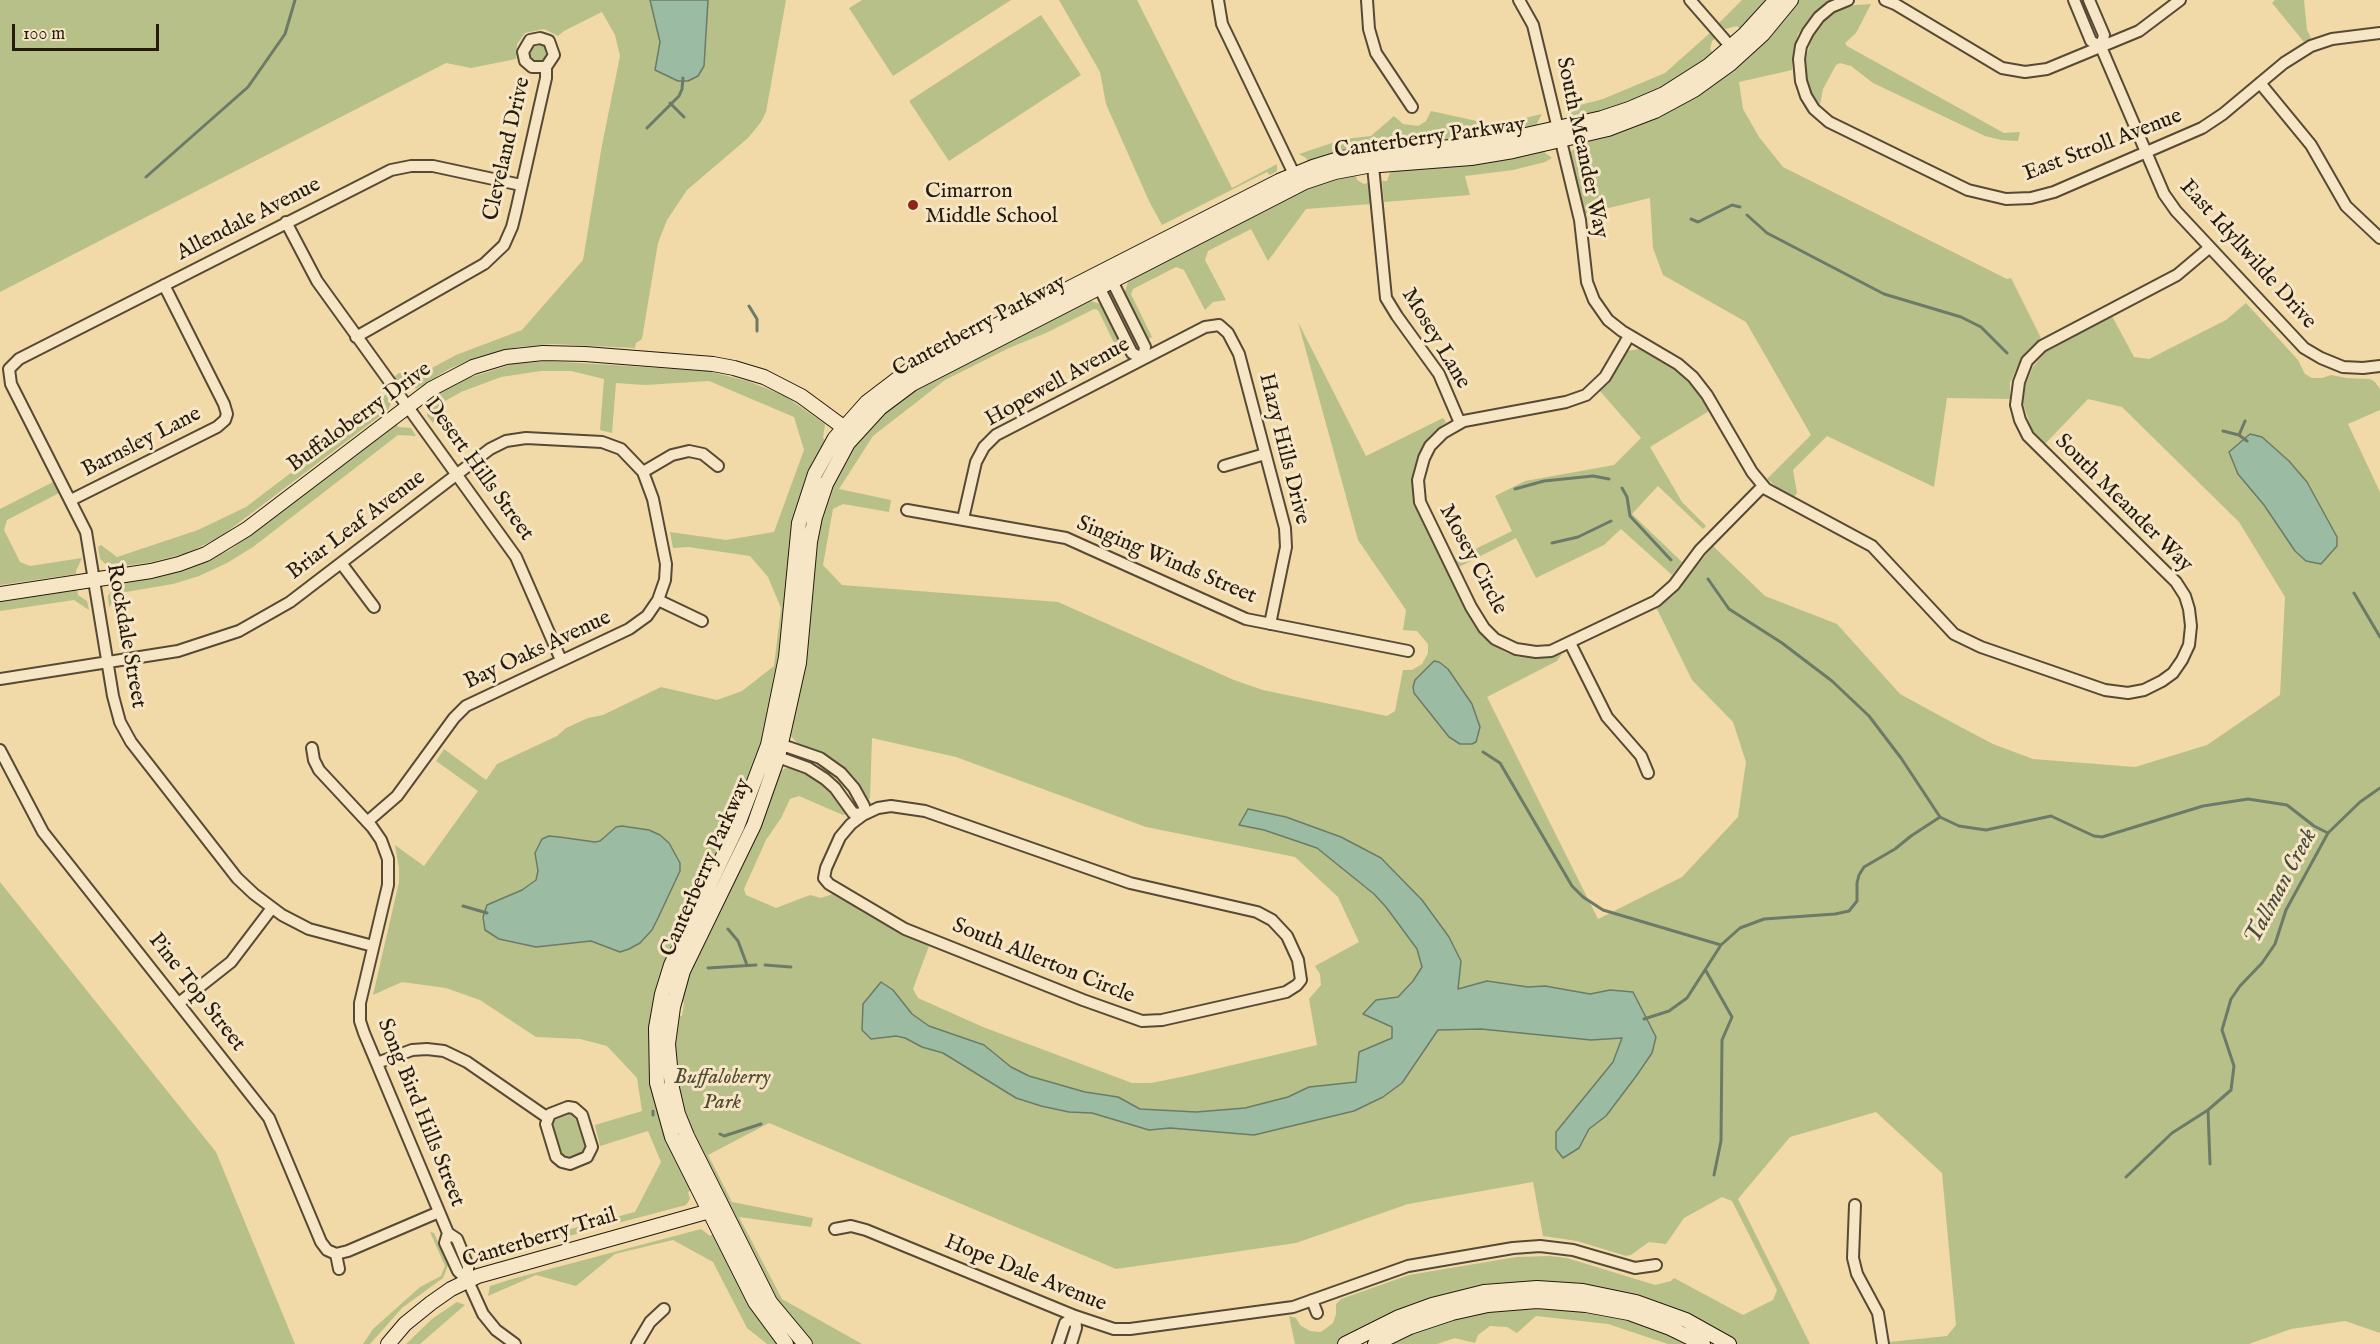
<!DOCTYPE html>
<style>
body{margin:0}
#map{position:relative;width:2380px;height:1344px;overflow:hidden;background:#f1d9a8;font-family:"IM FELL English",serif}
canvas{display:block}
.scale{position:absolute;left:12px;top:24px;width:147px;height:27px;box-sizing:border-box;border:3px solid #241b0e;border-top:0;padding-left:8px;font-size:18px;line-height:21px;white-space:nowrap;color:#241b0e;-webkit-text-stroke:4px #f6e6c6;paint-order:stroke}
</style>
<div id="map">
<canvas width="2380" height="1344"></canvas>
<div class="scale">100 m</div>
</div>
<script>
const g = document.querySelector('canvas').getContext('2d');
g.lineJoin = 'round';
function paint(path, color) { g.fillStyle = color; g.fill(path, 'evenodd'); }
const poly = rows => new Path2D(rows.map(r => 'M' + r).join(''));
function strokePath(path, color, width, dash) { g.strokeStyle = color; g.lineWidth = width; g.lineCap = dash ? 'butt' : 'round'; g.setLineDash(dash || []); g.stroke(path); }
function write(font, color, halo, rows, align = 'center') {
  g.font = font + ' "IM FELL English",serif'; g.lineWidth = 6; g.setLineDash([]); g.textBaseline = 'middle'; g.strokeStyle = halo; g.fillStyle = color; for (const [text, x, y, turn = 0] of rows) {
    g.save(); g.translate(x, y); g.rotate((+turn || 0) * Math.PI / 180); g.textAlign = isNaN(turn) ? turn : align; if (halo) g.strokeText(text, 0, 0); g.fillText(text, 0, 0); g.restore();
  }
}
const green = poly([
 [0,0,786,0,766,112,761,122,748,138,687,190,667,220,658,243,642,339,636,343,635,348,552,344,518,347,477,357,449,369,416,389,414,386,405,389,394,377,399,373,417,376,456,355,522,330,583,260,602,145,620,56,615,35,602,12,564,31,558,36,544,29,525,33,517,44,516,59,471,68,446,63,0,292],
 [862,0,1011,0,893,76,849,8],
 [1059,0,1137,0,1232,188,1277,164,1277,171,1270,175,1267,172,1162,225,1149,201,1106,104,1100,72],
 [1742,0,1769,0,1741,30,1737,26,1725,29,1719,23],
 [1798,0,1830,0,1814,12,1798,34,1793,51,1792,70,1739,82,1743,109,1759,137,1783,167,2007,279,2011,278,2041,338,2025,353,2016,369,2010,383,2010,399,1947,398,1934,487,1827,436,1793,470,1797,493,1794,497,1779,489,1767,479,1811,435,1746,322,1663,275,1653,248,1650,198,1584,214,1570,153,1579,142,1700,93,1733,70,1756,49],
 [2275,0,2304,0,2307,30,2311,38,2304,42,2272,3],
 [1871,4,1856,33,1845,43,1847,46,2004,133,2020,132,2018,141,2001,140,1985,136,1873,83,1851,66,1840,63,1836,65,1823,89,1820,105,1807,86,1806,75,1805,61,1812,38,1825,19,1837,11,1855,5],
 [1041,15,1081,75,949,161,909,101],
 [1711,32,1716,38,1712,41,1710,49,1714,54,1695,69,1653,93,1621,106,1573,118,1565,109,1603,99,1665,73],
 [538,42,548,47,549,57,541,64,530,61,528,50,529,47],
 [1431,111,1495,125,1542,114,1537,123,1538,127,1507,135,1355,150,1308,162,1306,158,1299,154,1344,139,1371,136,1394,116,1403,124,1418,126,1426,121],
 [1544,150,1545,153,1552,158,1545,162,1513,170,1465,176,1470,195,1384,202,1382,181,1387,181,1391,170],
 [1355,173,1357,180,1364,184,1368,183,1371,204,1306,209,1268,261,1251,229,1208,251,1205,260,1226,300,1213,302,1205,310,1184,270,1176,267,1133,289,1131,294,1152,337,1147,340,1124,294,1130,276,1307,188],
 [1085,299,1103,305,1126,350,1119,353,1098,310,1094,309,1046,333,1009,348,945,380,873,436,839,489,891,500,889,512,843,504,833,509,823,565,842,585,1058,602,1234,680,1263,690,1387,716,1395,711,1403,670,1412,670,1422,664,1428,653,1428,644,1417,631,1403,630,1406,610,1358,540,1298,322,1366,456,1443,418,1446,422,1430,436,1417,456,1412,483,1415,507,1472,622,1487,640,1505,652,1518,657,1540,658,1562,654,1557,661,1487,697,1598,919,1682,877,1738,817,1746,762,1733,722,1692,680,1656,607,1674,595,1713,546,1765,596,1837,624,1900,694,1955,724,1993,744,2033,759,2135,767,2207,745,2280,695,2285,597,2239,522,2122,407,2088,399,2045,444,2032,430,2023,403,2026,384,2033,367,2047,350,2112,316,2134,357,2149,359,2226,320,2246,303,2298,360,2305,374,2312,378,2322,378,2331,375,2347,378,2370,379,2375,382,2380,389,2380,410,2348,424,2380,492,2380,1333,2345,1321,2291,1329,2249,1344,1889,1344,1889,1342,1947,1336,1956,1325,1942,1173,1876,1112,1790,1137,1738,1199,1810,1344,1736,1344,1708,1327,1540,1284,1376,1324,1337,1344,1295,1344,1289,1316,1296,1318,1300,1325,1310,1331,1321,1332,1333,1323,1336,1314,1336,1304,1341,1299,1409,1275,1516,1257,1550,1256,1567,1258,1655,1285,1671,1281,1674,1278,1743,1315,1773,1300,1777,1290,1732,1201,1722,1197,1684,1218,1666,1244,1649,1242,1631,1255,1626,1256,1577,1241,1543,1236,1533,1182,1408,1204,1296,1243,1116,1269,769,1123,708,1155,732,1202,813,1218,811,1227,739,1217,782,1299,862,1344,811,1344,783,1313,690,1135,674,1072,675,1015,682,1016,684,1003,679,1000,683,984,780,771,786,768,795,769,825,785,846,814,843,815,799,796,790,799,781,818,766,840,744,889,746,895,776,908,810,895,821,898,833,894,902,935,929,946,913,989,918,998,983,1027,1132,1083,1151,1083,1186,1076,1317,1045,1309,999,1321,985,1320,974,1315,966,1359,942,1338,897,1295,857,1146,827,956,757,872,738,870,798,868,800,823,754,798,744,790,735,818,520,843,458,886,408,939,374,944,375,1006,344,1011,338],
 [1639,349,1679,372,1694,387,1709,411,1650,447,1682,502,1706,526,1703,529,1658,486,1632,514,1682,562,1672,575,1621,529,1604,545,1536,578,1516,538,1459,567,1455,559,1512,531,1495,496,1525,481,1614,465,1641,438,1600,391,1609,383,1627,351],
 [548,361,707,371,748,381,785,396,825,424,823,438,828,443,816,462,784,650,758,762,700,898,651,1041,693,1189,688,1192,690,1199,686,1205,482,1259,475,1256,527,1236,571,1229,635,1212,661,1162,648,1131,600,1146,595,1125,642,1111,637,1078,607,1046,580,1039,536,1037,480,1000,446,988,402,982,373,995,399,882,399,868,395,845,424,866,478,791,436,761,444,749,486,780,497,764,557,736,566,728,588,718,603,715,661,687,717,700,742,691,774,666,781,608,768,577,750,556,688,547,673,548,670,532,726,540,774,532,804,450,794,417,709,381,645,385,616,383,612,433,600,430,604,379,571,371,541,371,501,377,461,392,440,404,433,423,427,416,428,407,430,405,427,401,462,380,513,364],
 [389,392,393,399,388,410,220,537,187,553,152,562,110,568,100,559,98,547,101,545,117,557,198,530,246,507,342,434,372,405],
 [397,424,398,427,411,428,416,436,398,435,253,547,227,563,199,576,173,584,120,593,109,607,108,596,114,588,113,584,186,570,230,550],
 [55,481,61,492,7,520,4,530,20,562,30,566,82,558,76,571,76,574,0,585,0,509],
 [77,590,78,595,87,601,89,610,74,600,0,611,0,602],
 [0,882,216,1152,295,1344,0,1344],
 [568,1113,575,1116,585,1146,582,1153,569,1158,562,1153,552,1124,557,1117],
 [701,1229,710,1236,715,1233,781,1344,767,1344,747,1328,713,1262,673,1240,615,1254,576,1286,536,1275,488,1296,490,1286,512,1279],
 [430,1232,434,1233,448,1265,443,1278,402,1308,370,1344,363,1344,373,1329,420,1287,441,1276,445,1266],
 [457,1302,465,1305,420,1344,406,1344,432,1319],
 [1534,1306,1615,1314,1694,1344,1668,1344,1608,1324,1536,1316,1517,1333,1507,1327,1490,1326,1478,1335,1475,1343,1455,1338,1437,1344,1385,1344,1409,1332,1470,1313]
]);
const water = poly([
 [650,0,708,0,704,66,698,76,688,81,678,81,655,70,660,42,650,0],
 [2250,434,2262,437,2289,461,2307,482,2337,537,2337,546,2321,564,2306,561,2295,551,2264,505,2238,474,2229,452,2250,434],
 [1434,661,1439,662,1448,669,1472,704,1480,727,1476,742,1472,744,1460,744,1449,737,1414,693,1413,687,1415,680,1434,661],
 [1248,809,1286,817,1341,837,1381,858,1422,900,1449,937,1461,961,1458,989,1487,981,1528,987,1545,986,1590,994,1610,990,1633,992,1656,1037,1652,1053,1637,1075,1606,1116,1589,1129,1579,1148,1563,1158,1556,1149,1556,1132,1613,1062,1622,1038,1591,1040,1481,1029,1438,1030,1402,1083,1383,1097,1354,1111,1254,1135,1170,1128,1149,1130,1092,1113,1069,1112,1041,1106,1016,1098,943,1053,922,1047,905,1038,896,1036,871,1039,862,1030,863,1004,881,982,893,990,912,1014,929,1026,984,1045,1011,1067,1029,1076,1085,1092,1118,1097,1140,1109,1196,1112,1245,1108,1288,1097,1309,1087,1356,1082,1359,1052,1392,1038,1392,1027,1363,1014,1376,1000,1398,997,1413,981,1422,967,1417,949,1386,907,1374,894,1317,848,1264,830,1239,825,1248,809],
 [622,826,649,830,660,835,669,843,680,863,680,871,658,918,652,930,640,943,629,949,620,952,591,941,536,947,499,939,485,930,483,917,487,905,522,890,536,880,538,871,535,853,542,839,549,836,559,837,595,842,600,841,616,827,622,826]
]);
const stream = poly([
 [670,103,684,117],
 [647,128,679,96,682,89,683,78],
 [146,177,248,87,285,34,295,0],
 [1747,215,1767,233,1884,294,1961,317,1981,327,2007,353],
 [1691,219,1698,222,1732,205,1740,207],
 [749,306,757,319,757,331],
 [2245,421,2239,435,2247,441],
 [2223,431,2239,435],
 [1622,488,1627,497,1630,516,1671,560],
 [1515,489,1544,481,1593,476,1609,479],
 [1552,543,1578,537,1611,521],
 [1708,579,1729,609,1782,643,1832,681,1869,716,1901,758,1940,817],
 [2354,593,2380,637],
 [1483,752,1500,763,1572,886,1583,897,1603,910,1721,945],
 [463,906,487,913],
 [728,929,738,941,747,965],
 [765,965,791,967],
 [708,968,756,965],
 [1706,971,1732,1017,1722,1040,1721,1141,1714,1175],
 [1644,1019,1669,1011,1687,998,1721,945,1740,928,1764,919,1835,914,1849,911,1857,901,1857,883,1859,875,1864,867,1895,849,1911,836,1940,817,1959,826,1986,830,2051,816,2094,836,2102,837,2203,806,2248,799,2287,805,2314,826,2328,833],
 [2208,1110,2210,1164],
 [653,1115,653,1111],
 [720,1134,724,1136,761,1124],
 [2126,1177,2172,1133,2208,1110,2231,1090,2234,1066,2222,1030,2231,999,2240,986,2262,963,2275,944,2286,910,2328,833,2360,802,2380,788]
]);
const street = poly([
 [1218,0,1222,24,1294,174],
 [1367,0,1369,29,1376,53,1412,107],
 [1519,0,1533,25,1580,220,1587,282,1594,300,1608,320,1622,331,1678,364,1693,377,1707,395,1752,472,1766,489,1872,546,1954,634,1981,647,2105,690,2128,693,2144,690,2162,681,2173,673,2182,660,2189,645,2191,626,2189,609,2185,596,2176,582,2028,436,2020,420,2016,405,2019,382,2027,361,2042,346,2177,275,2209,248],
 [1690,0,1731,47],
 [1848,0,1831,7,1819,17,1808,32,1801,46,1799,59,1801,81,1806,96,1814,109,1829,122,1968,190,2006,199,2031,198,2054,192,2202,128,2223,114,2284,63,2311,46,2332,39,2380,33],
 [1885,0,1895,4,2002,68,2025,72,2047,69,2139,31,2180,0],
 [2074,0,2091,41,2101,47],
 [2089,0,2104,35,2101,47,2164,194,2176,211,2304,348,2321,358,2343,367,2363,368,2380,366],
 [2260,83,2311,145,2346,206,2380,238],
 [1373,166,1386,298,1397,316,1439,374,1460,423],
 [286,222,317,281,516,557,561,660],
 [1096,281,1132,353,1143,359,1145,347,1109,275],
 [1219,325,1228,333,1239,354,1285,528,1286,547,1270,624],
 [1629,336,1605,377,1586,395,1566,402,1464,421,1443,433,1430,446,1424,458,1418,480,1420,502,1471,607,1484,628,1495,639,1516,649,1536,652,1551,651,1656,601,1674,585,1700,550,1763,486],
 [356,337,484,264,504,245,512,227,516,211,546,78,546,67,554,55,549,41,540,38,530,40,523,52,525,61,532,67,546,67],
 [9,369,11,384,86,532,113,696,120,722,131,742,237,878,254,894,282,915,309,929,373,946],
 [9,369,19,359,391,170,411,166,433,166,521,185],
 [1224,466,1265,454],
 [643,472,653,499,666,564,665,580,658,600,702,621],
 [71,500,217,427,225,420,227,414,224,404,164,285],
 [907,510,1066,538,1246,619,1408,651],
 [963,519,976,462,984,447,996,435,1205,327,1219,325],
 [341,563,374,607],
 [1570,643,1607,717,1641,756,1648,773],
 [0,679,178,651,239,631,290,602,490,449,506,441,526,438,602,442,621,449,643,472,672,455,689,451,703,454,718,466],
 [312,748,314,760,319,770,372,827,381,840,388,859,388,885,360,1003,360,1021,364,1033,448,1233,457,1239,468,1266,468,1281,483,1314,496,1330,515,1344],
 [0,750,43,832,269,1118,321,1242,327,1250,336,1254,339,1269],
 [774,752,778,757,808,768,825,779,835,788,853,813,863,815,878,808,891,806,925,811,1130,883,1257,912,1272,920,1287,936,1298,960,1301,980,1297,985,1286,992,1162,1020,1142,1021,1083,1000,905,929,829,884,824,878,826,868,840,837,851,824,863,815,864,806,854,788,841,773,820,758,788,747,774,745],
 [367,822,397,796,454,718,466,706,629,629,647,616,658,600],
 [179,1003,231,962,272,908],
 [377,1063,412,1050,427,1049,444,1051,467,1062,548,1118],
 [568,1107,574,1108,582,1115,592,1147,587,1157,570,1164,562,1162,556,1157,546,1124,550,1114,568,1107],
 [1855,1205,1853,1258,1857,1274,1878,1313,1883,1344],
 [835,1229,851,1226,866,1230,1075,1316,1114,1329,1130,1329,1293,1307,1408,1266,1513,1248,1540,1246,1573,1250,1635,1268,1656,1265],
 [448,1233,445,1243,458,1271,468,1281],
 [336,1254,348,1251,439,1212],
 [1312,1300,1317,1313],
 [637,1344,650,1322,664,1309],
 [1058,1344,1065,1323,1075,1316],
 [1071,1344,1076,1328,1075,1316]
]);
const secondary = poly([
 [0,594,151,571,179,564,206,554,247,529,431,389,473,367,506,357,543,353,585,354,713,364,734,368,764,377,801,396,850,432],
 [388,1344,405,1324,431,1303,451,1289,478,1276,717,1209],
 [786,1344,755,1302,672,1137,657,1083,656,1028,662,994,671,965,737,827,768,745,786,657,799,523,815,474,835,438,867,402,909,370,1279,181,1313,167,1342,158,1490,143,1602,118,1629,109,1664,94,1708,66,1745,34,1776,0],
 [805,1344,770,1302,687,1136,678,1114,672,1088,668,1044,673,1007,683,971,754,825,778,757,799,663,810,542,815,517,826,484,848,443,880,408,912,384,1305,182,1335,172,1367,166,1471,158,1513,151,1608,129,1655,111,1694,90,1730,64,1763,34,1791,0],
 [1345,1344,1399,1317,1432,1305,1484,1292,1537,1288,1583,1291,1636,1302,1686,1320,1729,1344],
 [1375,1344,1410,1327,1452,1313,1488,1305,1537,1301,1586,1305,1629,1313,1670,1328,1703,1344]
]);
const markers = [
 [913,205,6,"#8f2418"]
];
const streetNames = [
 ["Canterberry Parkway",1430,139,-8],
 ["East Stroll Avenue",2103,146,-21],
 ["South Meander Way",1581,148,78],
 ["Cleveland Drive",508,149,-77],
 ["Allendale Avenue",249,220,-27],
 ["East Idyllwilde Drive",2247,255,48],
 ["Canterberry Parkway",980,327,-28],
 ["Mosey Lane",1435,339,59],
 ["Hopewell Avenue",1058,383,-29],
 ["Buffaloberry Drive",360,418,-36],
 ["Barnsley Lane",142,443,-27],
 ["Hazy Hills Drive",1283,449,76],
 ["Desert Hills Street",478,470,54],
 ["South Meander Way",2123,504,45],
 ["Briar Leaf Avenue",357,526,-37],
 ["Mosey Circle",1472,560,62],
 ["Singing Winds Street",1166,561,23],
 ["Rockdale Street",125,636,80],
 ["Bay Oaks Avenue",538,651,-25],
 ["Canterberry Parkway",707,868,-66],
 ["South Allerton Circle",1043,962,22],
 ["Pine Top Street",196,993,52],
 ["Song Bird Hills Street",420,1113,68],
 ["Canterberry Trail",540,1239,-17],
 ["Hope Dale Avenue",1025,1274,22]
];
const poiNames = [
 ["Cimarron",925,192],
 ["Middle School",925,217]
];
const parkNames = [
 ["Buffaloberry",722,1078],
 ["Park",722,1103]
];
const waterNames = [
 ["Tallman Creek",2282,887,-62]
];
paint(green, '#b8c089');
paint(water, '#9cbba3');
strokePath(water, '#6c7b67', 1.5);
strokePath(stream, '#6c7b67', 3);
strokePath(street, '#574a34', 14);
strokePath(secondary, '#241b0e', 16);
strokePath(street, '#f6e6c6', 10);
strokePath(secondary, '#f6e6c6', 14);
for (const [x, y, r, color] of markers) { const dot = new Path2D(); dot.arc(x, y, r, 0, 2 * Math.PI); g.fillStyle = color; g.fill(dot); strokePath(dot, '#f6e6c6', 2); }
write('22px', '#241b0e', '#f6e6c6', streetNames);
write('22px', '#241b0e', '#f6e6c6', poiNames, 'left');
write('italic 22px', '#504d33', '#f6e6c6', parkNames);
write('italic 24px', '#484b3b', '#f6e6c6', waterNames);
</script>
